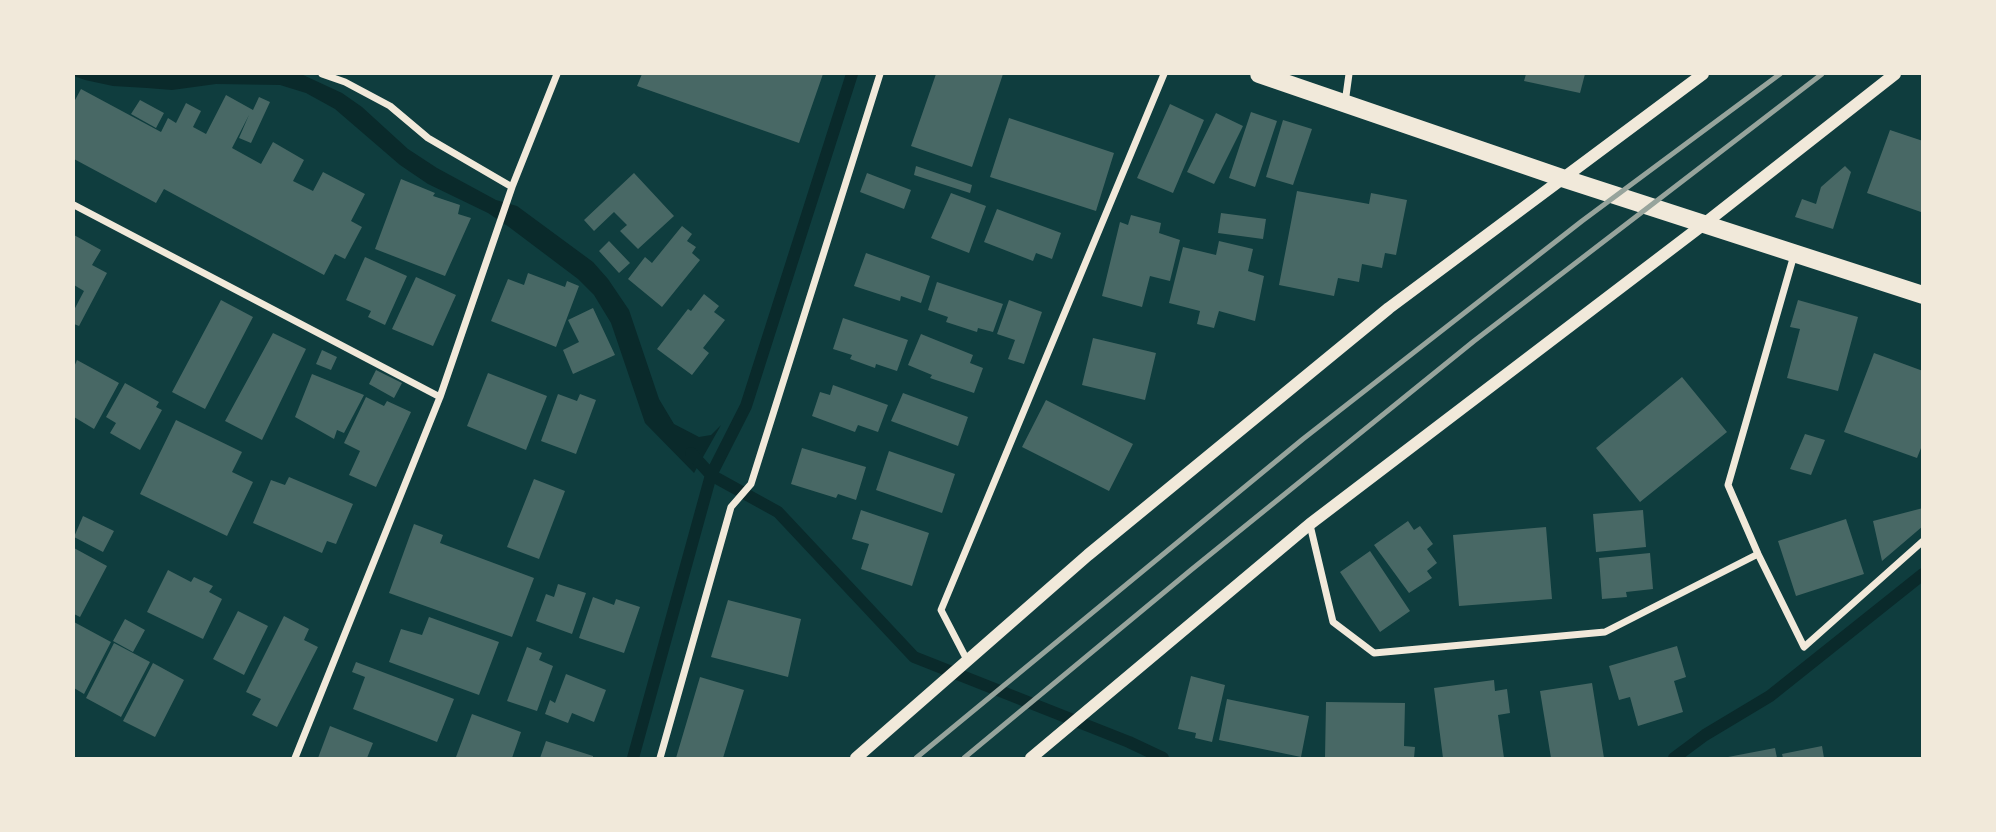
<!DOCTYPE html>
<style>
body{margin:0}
#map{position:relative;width:1996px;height:832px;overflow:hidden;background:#0f3d3e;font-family:"PT Serif",serif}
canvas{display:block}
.frame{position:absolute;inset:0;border:75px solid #f1e9da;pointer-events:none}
</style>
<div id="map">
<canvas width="1996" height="832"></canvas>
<div class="frame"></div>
</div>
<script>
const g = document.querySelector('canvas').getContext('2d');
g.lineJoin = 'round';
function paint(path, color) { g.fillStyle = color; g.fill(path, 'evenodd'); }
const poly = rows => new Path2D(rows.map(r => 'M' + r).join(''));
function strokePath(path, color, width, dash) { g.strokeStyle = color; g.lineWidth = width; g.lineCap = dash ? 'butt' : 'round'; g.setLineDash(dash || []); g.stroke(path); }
const water = poly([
 [74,74,301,74,342,93,362,107,408,149,437,168,496,200,517,206,593,262,608,279,629,310,659,399,674,424,699,437,711,435,721,425,694,473,645,423,611,323,594,295,578,279,509,227,488,213,428,184,400,165,335,109,306,93,280,85,216,84,172,90,147,88,113,86,85,80,74,76]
]);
const stream = poly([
 [691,453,711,475,778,512,914,657,1129,742,1163,758],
 [633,758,711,475,746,406,852,74],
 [1674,758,1705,735,1770,696,1923,574]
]);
const building = poly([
 [642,74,823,74,799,143,637,86],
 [936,74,1003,74,972,167,911,146],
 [1526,74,1585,74,1580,93,1524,81],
 [81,89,161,132,168,118,176,123,186,103,201,111,193,127,206,134,226,95,253,110,259,97,270,102,251,143,239,138,249,115,232,148,261,164,273,142,304,160,293,181,313,191,323,172,365,194,351,221,362,227,345,259,335,254,324,275,164,189,156,203,74,159,74,102],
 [140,100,164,113,156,128,131,114],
 [1170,104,1204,120,1173,193,1137,178],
 [1251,112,1277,121,1255,187,1229,178],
 [1216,113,1243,126,1214,184,1187,172],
 [1009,118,1114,153,1096,211,990,177],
 [1283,120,1312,129,1293,185,1266,177],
 [1890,130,1923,141,1921,212,1867,193],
 [916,166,972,185,970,193,914,175],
 [1845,166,1851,172,1833,229,1795,217,1802,199,1816,204,1821,187],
 [634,173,674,216,638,249,620,231,627,225,614,212,594,231,584,220],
 [867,173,911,190,904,209,860,192],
 [401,179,435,193,433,196,460,205,458,214,471,218,445,276,375,249],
 [1297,191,1369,204,1371,193,1407,200,1396,255,1385,253,1382,268,1362,264,1359,282,1338,278,1334,296,1279,285],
 [951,193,986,206,969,253,931,238],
 [997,209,1061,233,1052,259,1036,253,1033,261,984,242],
 [1221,213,1266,219,1263,239,1218,233],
 [1131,215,1161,223,1159,233,1180,240,1170,281,1150,276,1142,307,1102,296,1120,222,1128,225],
 [682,226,692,234,687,241,696,247,692,253,700,260,662,307,628,279,645,257,652,263],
 [74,235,101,250,92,265,107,273,79,326,74,324,74,310,84,291,74,285],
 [609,241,630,263,619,273,599,251],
 [1219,241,1253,249,1248,271,1264,276,1255,321,1219,311,1214,328,1197,324,1200,311,1169,303,1183,247,1216,255],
 [866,253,930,276,921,303,901,296,900,301,854,286],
 [365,257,407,276,385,325,368,317,371,311,346,300],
 [528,273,565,287,567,281,579,286,556,347,491,321,508,279,524,285],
 [416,277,456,295,433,346,392,329],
 [937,282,1003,304,993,332,978,328,977,332,946,322,948,317,928,310],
 [704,294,719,306,714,312,725,320,703,348,709,353,692,375,657,349,688,309,691,311],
 [221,300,253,317,205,409,172,392],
 [1009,300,1042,312,1024,364,1008,359,1015,340,997,334],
 [1798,300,1858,317,1838,391,1787,378,1800,329,1790,327],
 [593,308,615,355,573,374,563,350,579,342,568,320],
 [843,318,908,340,897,371,876,364,875,368,850,359,852,355,833,349],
 [273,333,306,349,262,440,225,421],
 [921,334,973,355,970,363,983,368,974,393,930,378,932,375,908,365],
 [1093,338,1156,353,1145,400,1082,385],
 [322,350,337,357,331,370,316,364],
 [1874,353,1923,371,1923,443,1917,458,1844,432],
 [77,360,119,383,94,429,74,417,74,367],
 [376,370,402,383,394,398,369,384],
 [488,373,547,396,526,450,467,426],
 [312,374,364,395,344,433,337,430,334,439,295,417],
 [1682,377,1727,432,1640,502,1596,448],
 [125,383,159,402,156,407,162,410,140,450,110,433,116,423,106,417],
 [833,385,888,405,878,432,858,425,855,432,812,416,820,392,830,395],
 [903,393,968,417,958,446,891,421],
 [558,394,577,401,580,394,596,400,576,454,541,441],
 [366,397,384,406,387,401,411,412,376,487,349,475,360,451,344,443],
 [1046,400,1133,444,1109,491,1022,447],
 [176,420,242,452,232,472,253,482,227,536,140,494],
 [1805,434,1825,440,1811,475,1790,469],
 [802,448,866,467,856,500,838,494,836,498,791,484],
 [889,451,955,474,942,513,876,490],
 [289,477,353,504,336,544,327,541,322,553,253,523,271,480,285,485],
 [534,479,565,491,539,559,507,547],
 [1923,508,1923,526,1882,561,1873,521],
 [861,510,929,533,912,586,861,569,869,544,852,539],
 [1643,510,1646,547,1596,552,1593,514],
 [83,516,114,531,103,552,74,537],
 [1846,519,1864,574,1796,596,1778,541],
 [1408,521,1414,530,1420,526,1433,544,1427,549,1437,563,1427,571,1432,578,1409,593,1374,545],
 [414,524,443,535,440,543,534,578,512,637,389,593],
 [1546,527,1552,599,1459,606,1453,535],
 [74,548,107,566,80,617,74,614],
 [1370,551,1410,611,1380,632,1340,572],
 [1650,553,1653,589,1626,592,1627,597,1602,599,1599,558],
 [168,570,191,582,194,577,213,586,209,592,222,599,203,639,147,612],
 [558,584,586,593,572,634,536,621,546,594,554,597],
 [593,597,614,605,616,599,640,607,624,653,579,638],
 [728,600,801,619,788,677,711,657],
 [238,611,268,626,244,675,213,659],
 [284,616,309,629,304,640,318,647,277,727,252,715,261,699,246,692],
 [429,617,499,642,479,695,389,662,401,629,422,635],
 [125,619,145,630,133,652,113,641],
 [74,622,111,642,84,694,74,688],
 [114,643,150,662,121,717,86,698],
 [1677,646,1686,677,1674,681,1683,712,1638,726,1630,697,1619,700,1609,666],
 [527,647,542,653,539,660,553,666,537,711,507,701],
 [356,662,454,699,437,742,353,709,365,677,352,672],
 [153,663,184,680,155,737,123,721],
 [566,674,606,690,594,722,572,713,568,723,545,714,550,700,555,703],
 [1191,676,1225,685,1212,742,1195,738,1196,733,1178,729],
 [700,677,744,690,723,758,676,758],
 [1494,680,1495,691,1507,689,1510,713,1498,715,1504,758,1443,758,1434,688],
 [1592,683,1604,758,1551,758,1540,691],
 [1227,699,1309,716,1301,757,1219,740],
 [1326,702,1405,703,1404,746,1415,747,1414,758,1325,758],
 [472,714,521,732,512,758,456,757],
 [330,726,373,743,367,758,318,758],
 [546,741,593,756,593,758,540,758],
 [1822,746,1824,758,1783,758,1782,754],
 [1775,748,1777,758,1728,758,1728,757]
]);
const minor = poly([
 [322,74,345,82,390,106,428,138,512,187],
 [1345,103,1349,74],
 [74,205,440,397],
 [1794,255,1728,485,1758,554,1804,647,1923,541],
 [1310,525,1333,622,1374,653,1605,632,1758,554],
 [967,660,941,610,1164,74],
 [295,758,440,397,512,187,557,74],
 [660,758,731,507,751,484,880,74]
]);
const tertiary = poly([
 [856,758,1088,555,1389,308,1703,74],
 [1031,758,1310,524,1704,224,1895,74]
]);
const primary = poly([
 [1259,74,1562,178,1923,295]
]);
const rail = poly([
 [916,758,1303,439,1582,221,1780,74],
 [964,758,1191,570,1474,341,1822,74]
]);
paint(water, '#0a2a2b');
strokePath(stream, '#0a2a2b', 12);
paint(building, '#486865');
strokePath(minor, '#f1e9da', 7);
strokePath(tertiary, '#f1e9da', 12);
strokePath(primary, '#f1e9da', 18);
strokePath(rail, '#97a49c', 5);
</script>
